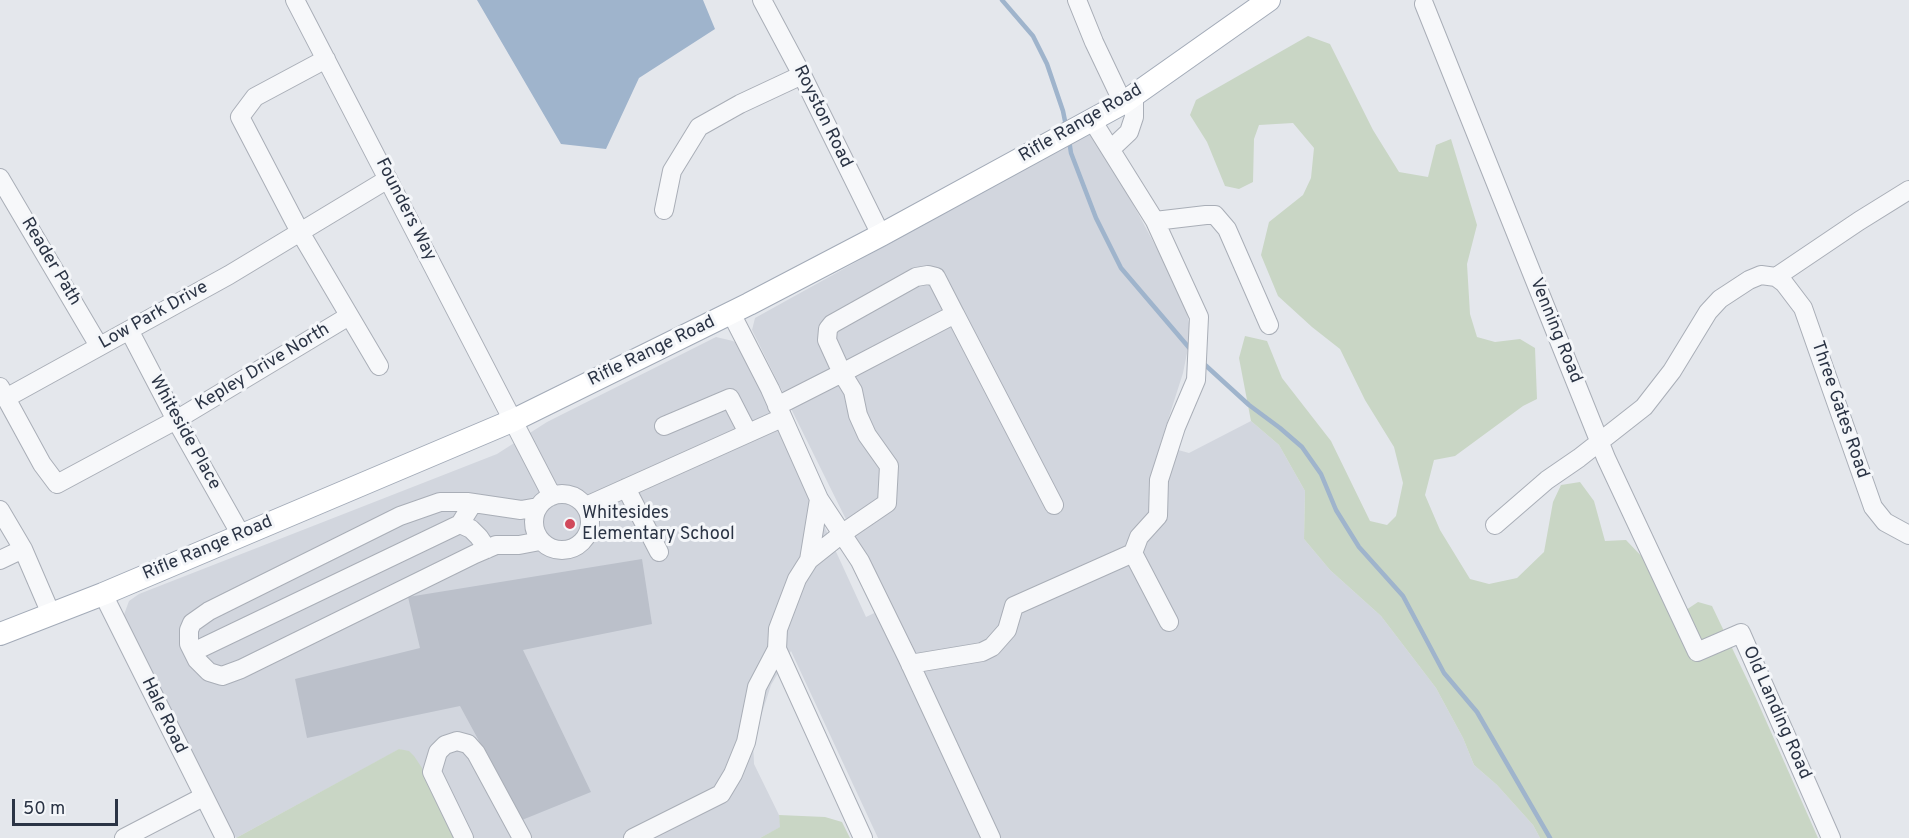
<!DOCTYPE html>
<style>
body{margin:0}
#map{position:relative;width:1909px;height:838px;overflow:hidden;background:#e4e7ec;font-family:Overpass,sans-serif}
canvas{display:block}
.scale{position:absolute;left:12px;top:799px;width:106px;height:27px;box-sizing:border-box;border:3px solid #2b3445;border-top:0;padding-left:8px;font-size:18px;line-height:21px;white-space:nowrap;color:#2b3445;-webkit-text-stroke:4px #f4f6f9;paint-order:stroke}
</style>
<div id="map">
<canvas width="1909" height="838"></canvas>
<div class="scale">50 m</div>
</div>
<script>
const g = document.querySelector('canvas').getContext('2d');
g.lineJoin = 'round';
function paint(path, color) { g.fillStyle = color; g.fill(path, 'evenodd'); }
const poly = rows => new Path2D(rows.map(r => 'M' + r).join(''));
function strokePath(path, color, width, dash) { g.strokeStyle = color; g.lineWidth = width; g.lineCap = dash ? 'butt' : 'round'; g.setLineDash(dash || []); g.stroke(path); }
function write(font, color, halo, rows, align = 'center') {
  g.font = font + ' Overpass,sans-serif'; g.lineWidth = 6; g.setLineDash([]); g.textBaseline = 'middle'; g.strokeStyle = halo; g.fillStyle = color; for (const [text, x, y, turn = 0] of rows) {
    g.save(); g.translate(x, y); g.rotate((+turn || 0) * Math.PI / 180); g.textAlign = isNaN(turn) ? turn : align; if (halo) g.strokeText(text, 0, 0); g.fillText(text, 0, 0); g.restore();
  }
}
const built = poly([
 [1087,134,1097,137,1184,299,1191,333,1183,373,1160,445,1189,453,1251,421,1279,445,1305,491,1304,539,1330,570,1381,616,1436,688,1463,738,1474,765,1497,785,1533,825,1540,838,878,838,791,651,771,685,753,741,754,764,779,815,781,827,760,838,469,838,400,749,236,838,122,620,129,601,139,594,497,454,547,422,716,337,733,341,742,347,866,617,889,606,752,330,755,318]
]);
const green = poly([
 [1308,36,1330,44,1373,130,1399,172,1428,177,1436,145,1451,139,1477,225,1467,264,1470,314,1477,337,1495,342,1520,339,1535,348,1537,399,1523,406,1455,456,1434,460,1425,495,1440,530,1470,579,1489,584,1517,578,1544,552,1553,502,1561,485,1580,482,1594,501,1605,541,1626,540,1647,562,1674,618,1698,602,1712,606,1755,696,1818,838,1540,838,1533,825,1497,785,1474,765,1463,738,1436,688,1381,616,1330,570,1304,539,1305,491,1279,445,1251,421,1239,358,1245,336,1267,341,1282,378,1331,441,1370,521,1387,525,1396,516,1403,483,1394,447,1365,400,1340,349,1312,327,1278,296,1261,255,1269,222,1303,195,1311,178,1314,148,1293,123,1259,125,1254,139,1253,182,1239,189,1225,186,1207,142,1190,115,1196,100],
 [399,749,409,751,414,756,469,838,236,838],
 [779,815,825,817,842,822,850,838,760,838,780,827]
]);
const water = poly([
 [477,0,703,0,715,29,639,78,606,149,561,144]
]);
const stream = poly([
 [1002,0,1033,36,1047,64,1063,111,1066,126],
 [1069,140,1071,153,1096,218,1121,268,1191,350],
 [1203,363,1249,405,1280,428,1302,447,1321,474,1336,510,1359,547,1403,596,1444,673,1477,712,1550,838]
]);
const building = poly([
 [642,559,652,624,523,650,591,792,522,820,460,706,307,738,295,679,420,648,408,597]
]);
const minor = poly([
 [295,0,552,496],
 [762,0,802,75,881,235],
 [1077,0,1094,42,1123,103],
 [1424,4,1606,458,1697,652,1741,633,1831,838],
 [326,59,255,97,240,117,300,232,379,366],
 [1092,120,1155,221,1206,215,1215,215,1227,229,1269,325],
 [1111,149,1129,132,1134,117,1134,95],
 [0,178,99,346],
 [664,210,672,171,699,127,740,104,802,75],
 [1155,221,1199,317,1196,380,1176,427,1159,480,1158,516,1139,537,1133,553,1169,622],
 [1776,277,1859,221,1909,190],
 [731,313,770,389,819,499,860,561,907,657,991,838],
 [955,314,1054,505],
 [129,330,176,420,241,535],
 [0,387,42,464,57,484,176,420,349,316],
 [6,398,229,275,388,179],
 [777,406,842,373,955,314,936,277,928,275,916,277,832,324,828,329,827,340,842,373,853,391,858,415,867,435,889,466,887,503,843,533,809,560,797,579,778,629,777,649,863,838],
 [664,426,730,398,748,433],
 [626,488,659,552],
 '534 522a28 28 0 1 1 56 0a28 28 0 1 1-56 0Z',
 [586,506,782,418],
 [538,507,521,510,467,502,440,502,400,516,209,611,192,623,189,630,189,644,197,660,209,672,222,676,241,669,475,554,496,545,519,545,540,541],
 [0,510,23,549],
 [460,524,471,529,479,537,487,549],
 [1495,525,1547,480,1579,458,1644,407,1672,371,1708,312,1720,299,1749,280,1761,275,1776,277,1784,283,1803,308,1873,507,1885,522,1909,535],
 [0,560,23,549,51,614],
 [809,560,819,499],
 [103,594,225,838],
 [193,652,460,524,473,503],
 [910,664,982,652,992,647,1007,630,1014,606,1133,553],
 [124,838,203,797],
 [464,838,432,772,438,752,445,745,457,741,468,744,476,753,522,838],
 [633,838,721,794,733,774,746,742,757,687,777,649]
]);
const major = poly([
 [0,634,103,594,514,420,749,304,881,235,1123,103,1269,0]
]);
const markers = [
 [570,524,6,"#d1495b"]
];
const streetNames = [
 ["Royston Road",822,117,64],
 ["Rifle Range Road",1081,124,-30],
 ["Founders Way",405,210,63],
 ["Reader Path",50,262,59],
 ["Low Park Drive",154,316,-29],
 ["Venning Road",1555,331,68],
 ["Rifle Range Road",652,352,-26],
 ["Kepley Drive North",263,368,-31],
 ["Three Gates Road",1839,410,71],
 ["Whiteside Place",184,433,61],
 ["Rifle Range Road",208,549,-23],
 ["Old Landing Road",1776,713,66],
 ["Hale Road",163,716,64]
];
const poiNames = [
 ["Whitesides",582,514],
 ["Elementary School",582,535]
];
paint(built, '#d2d6de');
paint(green, '#c9d6c5');
paint(water, '#9fb4cc');
strokePath(stream, '#9fb4cc', 4.5);
paint(building, '#bbc0ca');
strokePath(minor, '#a9aeb7', 20);
strokePath(major, '#a3abb8', 24);
strokePath(minor, '#f7f8fa', 18);
strokePath(major, '#fff', 22);
for (const [x, y, r, color] of markers) { const dot = new Path2D(); dot.arc(x, y, r, 0, 2 * Math.PI); g.fillStyle = color; g.fill(dot); strokePath(dot, '#f4f6f9', 2); }
write('18px', '#2b3445', '#f4f6f9', streetNames);
write('18px', '#2b3445', '#f4f6f9', poiNames, 'left');
</script>
